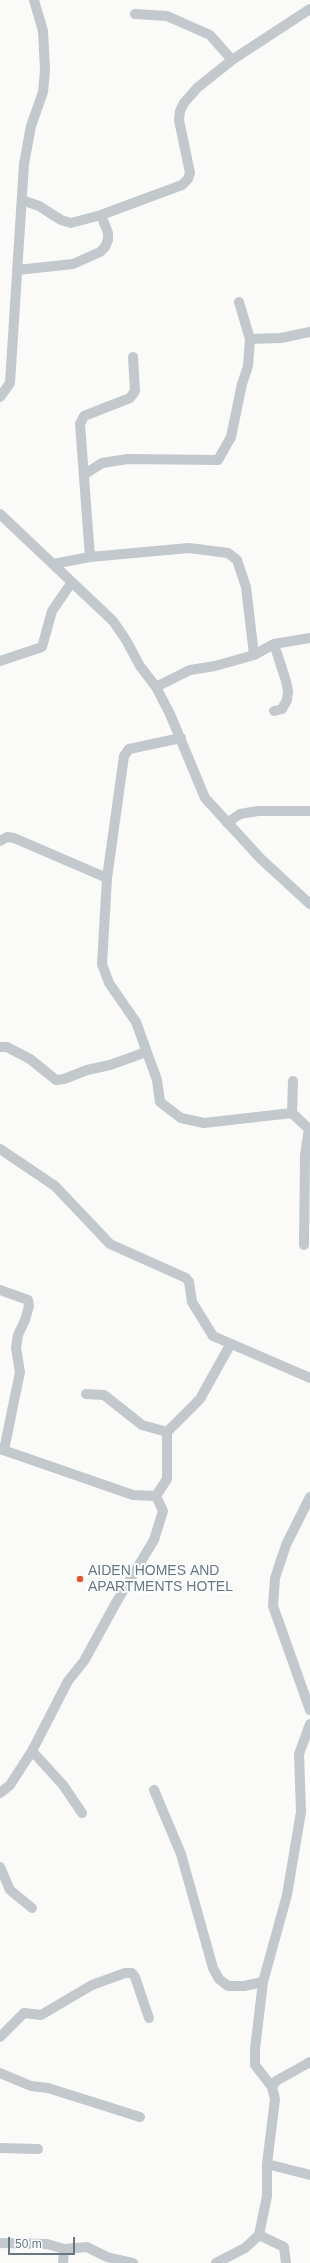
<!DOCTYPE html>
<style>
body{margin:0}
#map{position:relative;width:310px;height:2263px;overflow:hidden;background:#fafaf8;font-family:Helvetica,sans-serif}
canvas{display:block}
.scale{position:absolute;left:8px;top:2237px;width:67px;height:18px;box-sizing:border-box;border:2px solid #657683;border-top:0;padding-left:5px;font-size:12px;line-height:14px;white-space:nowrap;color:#657683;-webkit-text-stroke:3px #fff;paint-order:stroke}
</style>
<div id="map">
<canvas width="310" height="2263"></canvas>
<div class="scale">50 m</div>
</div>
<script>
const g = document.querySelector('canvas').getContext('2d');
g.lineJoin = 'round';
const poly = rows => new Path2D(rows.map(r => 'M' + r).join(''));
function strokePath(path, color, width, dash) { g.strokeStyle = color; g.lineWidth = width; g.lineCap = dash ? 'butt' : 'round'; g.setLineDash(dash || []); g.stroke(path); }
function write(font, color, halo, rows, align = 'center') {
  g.font = font + ' Helvetica,sans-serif'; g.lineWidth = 4; g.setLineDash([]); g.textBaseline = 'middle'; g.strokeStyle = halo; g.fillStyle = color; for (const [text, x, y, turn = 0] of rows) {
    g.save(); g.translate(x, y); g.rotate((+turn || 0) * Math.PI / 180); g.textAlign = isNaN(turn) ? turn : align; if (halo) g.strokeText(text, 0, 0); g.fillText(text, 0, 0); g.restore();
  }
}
const street = poly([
 [135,14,167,16,210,35,232,60],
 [22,200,39,206,61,220,71,223,101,215,182,185,188,179,190,173,179,120,180,111,184,103,197,88,232,60,310,9],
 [17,270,73,264,100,252,105,247,108,240,108,233,101,215],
 [250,339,281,338,310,332],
 [0,397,10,383,24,164,31,126,43,92,45,70,43,31,34,0],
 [85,474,102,463,128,459,218,460,231,437,242,384,248,366,250,339,239,302],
 [0,514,113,621,126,640,140,666,156,687,170,714,205,798,261,859,310,904],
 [90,557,80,424,84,416,130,398,135,391,133,357],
 [53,564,90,557,189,548,228,553,237,560,246,587,254,655],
 [274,644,286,681,288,691,287,700,282,709,274,711],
 [0,661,42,647,52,611,72,582],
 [156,687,190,670,215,666,254,655,274,644,310,638],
 [181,738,129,749,124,756,107,878,102,964,109,983,136,1022,157,1080,160,1102,181,1118,204,1123,292,1113],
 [227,823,240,814,258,811,310,811],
 [0,841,7,837,14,838,107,878],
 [0,1047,7,1047,30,1059,56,1080,64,1079,87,1070,110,1065,146,1052],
 [293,1081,292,1113,310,1130],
 [0,1149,55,1186,110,1244,186,1278,189,1282,192,1302,213,1336,310,1378],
 [304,1245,305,1155,309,1129],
 [0,1290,28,1300,29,1306,25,1320,18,1335,16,1348,20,1372,4,1450],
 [86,1394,104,1395,142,1425,167,1432],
 [0,1449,133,1495,156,1496,163,1511,154,1540,117,1601,84,1661,68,1681,32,1751,10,1785,0,1793],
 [156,1496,167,1479,167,1432,200,1399,230,1345],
 [310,1497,286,1545,275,1578,273,1606,310,1710],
 [310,1724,299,1754,301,1812,287,1895,263,1982,255,2049,255,2065,272,2087,275,2099,267,2164,310,2175],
 [32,1751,63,1785,82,1813],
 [154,1790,181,1854,213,1968,219,1979,228,1986,244,1986,263,1982],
 [0,1867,10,1890,32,1908],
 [0,2037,24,2013,41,2015,92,1985,125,1973,132,1973,135,1977,149,2018],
 [0,2073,31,2086,48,2088,140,2117],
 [272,2087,276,2081,310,2062],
 [0,2148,38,2149],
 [259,2235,284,2247,286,2263],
 [0,2243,47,2244,64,2249,87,2247,107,2257,133,2263],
 [63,2263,64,2249],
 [216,2263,245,2248,259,2235,267,2196,267,2164]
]);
const markers = [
 [80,1579,4,"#e4572e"]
];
const poiNames = [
 ["AIDEN HOMES AND",88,1571],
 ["APARTMENTS HOTEL",88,1587]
];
strokePath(street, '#c3c8cc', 10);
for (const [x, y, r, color] of markers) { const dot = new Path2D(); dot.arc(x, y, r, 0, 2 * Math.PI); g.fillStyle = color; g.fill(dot); strokePath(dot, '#fff', 1.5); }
write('14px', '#657683', '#fff', poiNames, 'left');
</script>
